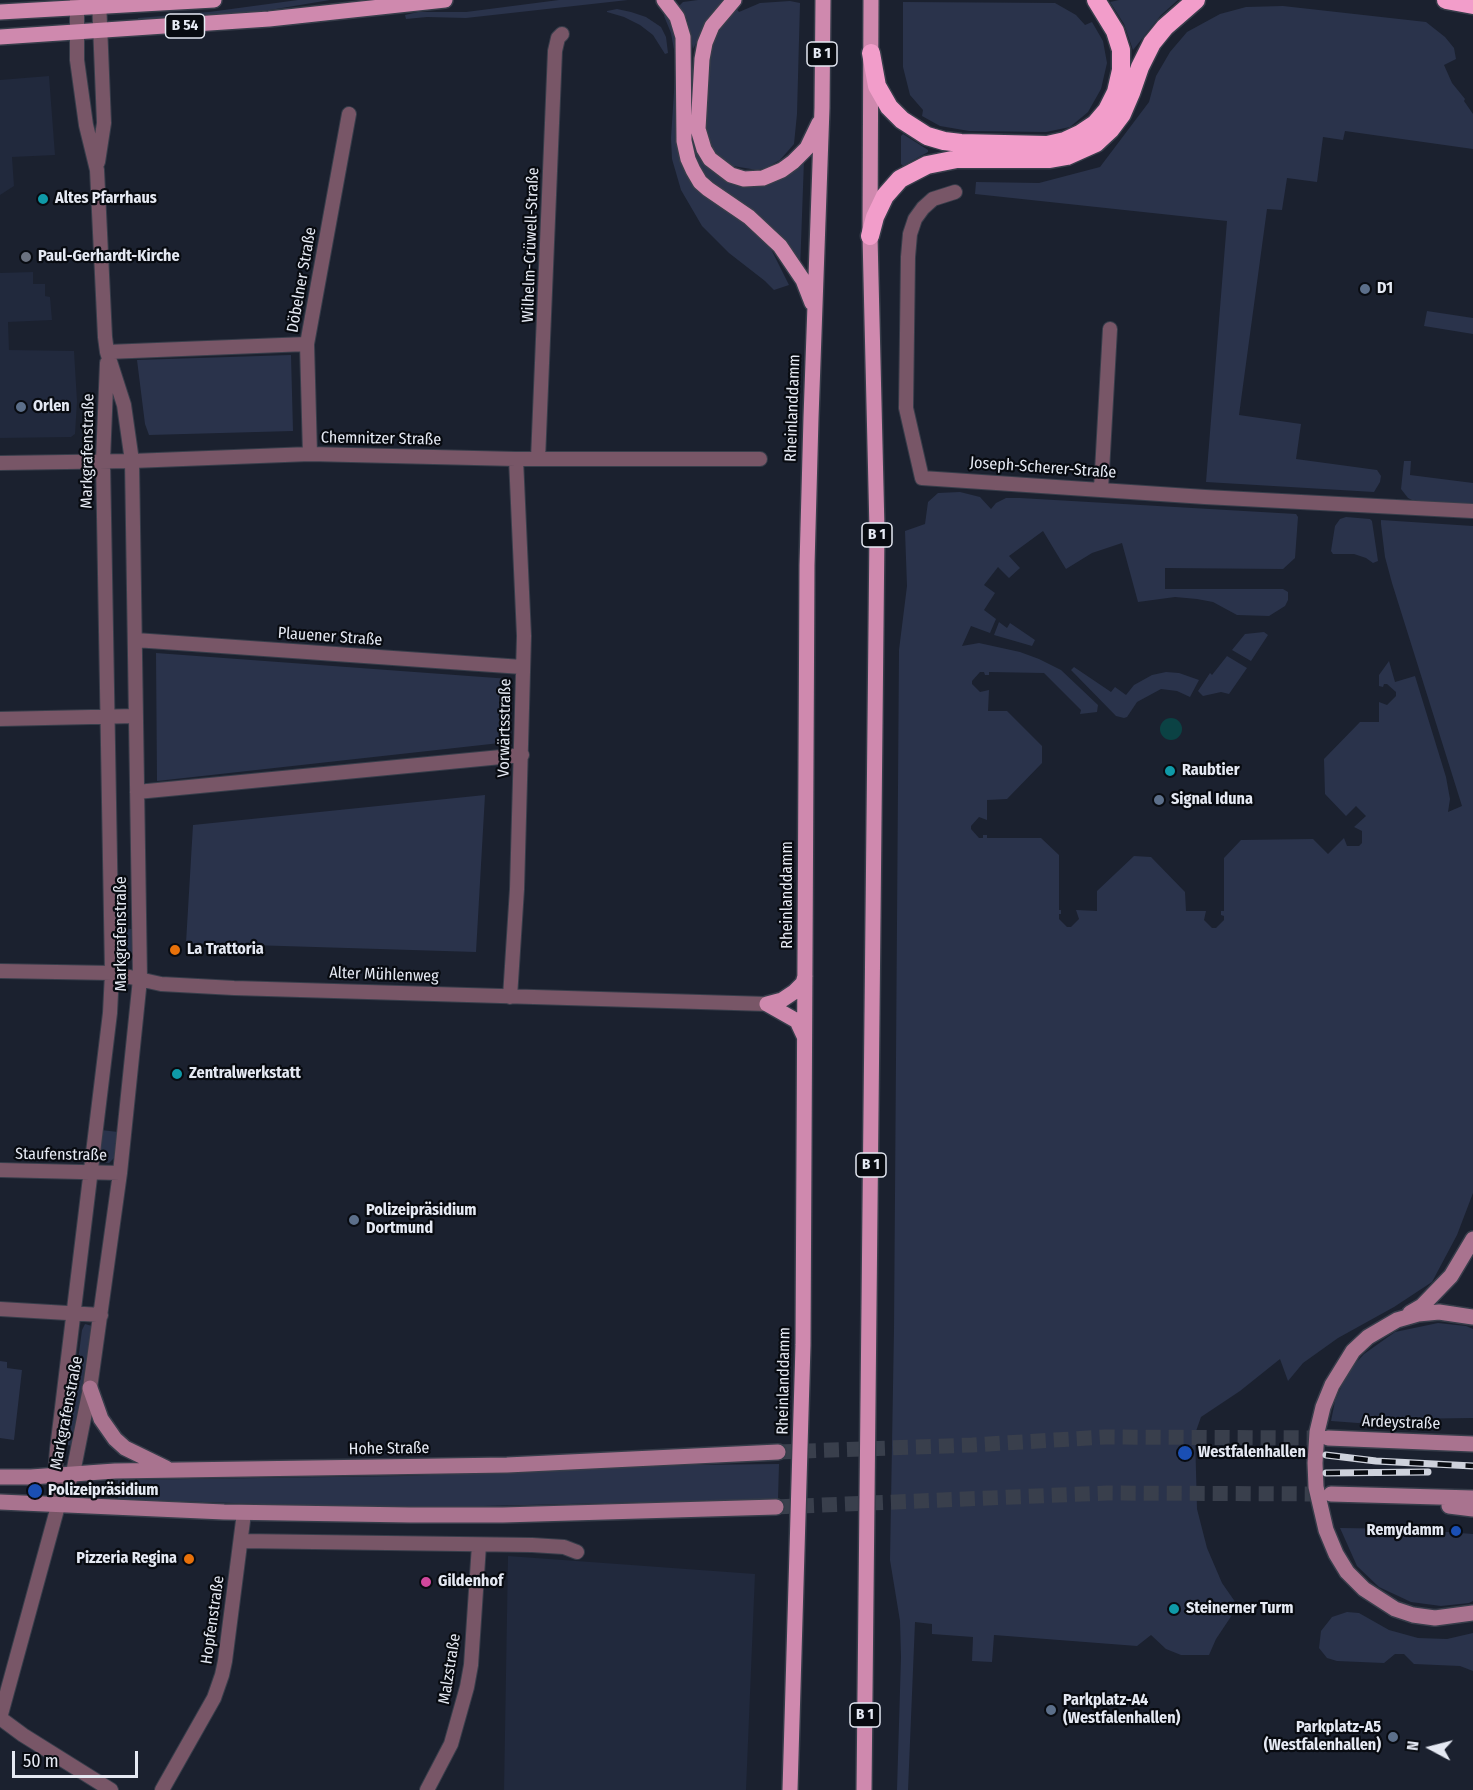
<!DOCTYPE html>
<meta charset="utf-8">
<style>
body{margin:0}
#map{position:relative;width:1473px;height:1790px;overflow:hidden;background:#1b212f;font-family:"Fira Sans Condensed",sans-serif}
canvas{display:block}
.north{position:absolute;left:1401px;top:1718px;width:60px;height:60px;-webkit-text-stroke:4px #080b11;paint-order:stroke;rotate:277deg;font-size:16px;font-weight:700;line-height:24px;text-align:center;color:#e5e9f3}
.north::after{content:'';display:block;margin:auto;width:21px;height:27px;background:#e5e9f3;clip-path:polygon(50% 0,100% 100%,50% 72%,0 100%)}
.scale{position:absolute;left:12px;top:1751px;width:126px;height:27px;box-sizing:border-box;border:3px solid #e5e9f3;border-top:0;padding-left:8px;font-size:18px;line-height:21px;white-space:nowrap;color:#e5e9f3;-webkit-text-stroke:4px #080b11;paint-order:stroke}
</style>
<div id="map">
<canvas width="1473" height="1790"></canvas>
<div class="north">N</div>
<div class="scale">50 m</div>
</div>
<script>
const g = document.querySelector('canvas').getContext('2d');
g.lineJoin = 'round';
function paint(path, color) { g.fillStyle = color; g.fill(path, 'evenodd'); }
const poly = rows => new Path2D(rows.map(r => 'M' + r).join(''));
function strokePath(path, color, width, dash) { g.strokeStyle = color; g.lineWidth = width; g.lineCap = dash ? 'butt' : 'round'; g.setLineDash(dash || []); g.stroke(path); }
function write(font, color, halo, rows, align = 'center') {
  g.font = font + ' "Fira Sans Condensed",sans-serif'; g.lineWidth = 4.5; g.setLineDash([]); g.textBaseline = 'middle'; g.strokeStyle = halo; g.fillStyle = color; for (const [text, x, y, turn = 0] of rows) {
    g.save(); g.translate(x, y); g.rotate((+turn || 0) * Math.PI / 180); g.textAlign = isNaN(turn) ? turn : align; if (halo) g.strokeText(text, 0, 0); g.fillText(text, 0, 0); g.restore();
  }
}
const built = poly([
 [49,76,55,155,12,157,14,186,0,195,0,80],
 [33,272,33,284,45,284,45,296,50,297,52,320,8,322,9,350,74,351,77,401,75,434,71,437,0,438,0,273],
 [508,1556,755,1574,746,1790,504,1790]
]);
const green = poly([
 [298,0,330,0,252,13,138,25,138,18,209,12],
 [559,0,628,0,466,18,427,17,406,19,405,15,418,12,466,12],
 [698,0,723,0,709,18,693,49,687,19,679,6,683,2],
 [1119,0,1178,0,1161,15,1133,50,1124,24,1110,2],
 [790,1,800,3,797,114,794,144,780,160,766,168,757,170,733,166,717,154,708,140,704,118,707,65,713,42,726,19,736,8,739,12,760,3],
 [903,2,1055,3,1076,15,1085,25,1092,22,1103,41,1107,63,1101,89,1088,112,1070,127,1046,132,969,131,940,126,922,116,923,110,910,95,903,67],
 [1283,6,1426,22,1445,37,1454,48,1456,59,1444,65,1452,83,1465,99,1464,101,1473,114,1473,149,1345,131,1343,140,1323,137,1317,182,1287,178,1282,210,1267,209,1239,415,1301,424,1296,459,1377,470,1381,476,1380,482,1374,492,1206,482,1227,221,975,194,976,182,1039,183,1100,167,1149,102,1156,76,1170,52,1187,32,1220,14,1246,7],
 [617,9,631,12,646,17,661,27,666,37,668,53,665,54,653,35,640,25,624,17,607,12,607,11],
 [666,14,671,22,675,35,677,142,681,163,687,175,704,194,750,227,770,247,789,285,774,290,765,281,729,253,702,226,681,190,672,159,671,138,676,61,671,33,664,16],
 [903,134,928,150,928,152,903,166,901,164,901,136],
 [695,151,709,167,743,185,760,186,775,181,788,174,804,160,800,271,786,242,760,217,729,197,706,177,696,159],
 [1427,311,1473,318,1473,334,1424,326],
 [291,355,293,431,149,435,145,424,137,360],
 [1404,461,1411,461,1410,475,1473,483,1473,505,1414,501,1408,498,1401,489],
 [960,492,980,497,991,509,996,503,1006,498,1020,498,1296,514,1298,517,1295,558,1283,569,1165,568,1165,589,1283,589,1288,592,1288,600,1285,606,1269,616,1237,615,1213,602,1197,599,1175,597,1138,602,1122,543,1092,553,1066,569,1043,531,1009,556,1020,568,1009,578,998,567,984,585,995,593,984,610,996,619,990,633,971,626,962,646,979,643,1020,652,1039,659,1061,670,1098,705,1097,712,1080,714,1081,710,1044,673,989,672,989,675,985,675,984,672,980,672,972,681,972,684,980,692,989,690,988,711,1007,711,1042,746,1042,763,1007,799,987,800,987,820,979,817,971,826,971,829,979,838,983,838,983,835,987,835,987,838,1041,838,1059,855,1059,910,1061,910,1061,914,1059,914,1059,919,1067,927,1071,927,1079,919,1076,910,1097,911,1097,891,1134,856,1151,857,1185,892,1186,911,1206,911,1204,920,1212,928,1216,928,1224,920,1224,916,1221,915,1221,911,1224,911,1224,858,1241,840,1313,839,1328,854,1344,838,1347,846,1359,846,1362,843,1362,831,1354,827,1366,816,1356,806,1346,816,1325,794,1324,759,1360,722,1379,722,1379,702,1387,705,1396,696,1396,692,1387,684,1384,684,1383,687,1379,686,1379,675,1389,661,1395,682,1415,676,1446,777,1450,799,1448,812,1462,806,1392,583,1385,557,1381,524,1381,520,1473,526,1473,1193,1457,1235,1432,1282,1394,1307,1338,1338,1303,1363,1288,1381,1280,1359,1240,1391,1201,1417,1195,1434,1197,1509,1207,1548,1222,1583,1238,1606,1216,1639,1209,1655,1181,1655,1166,1649,1151,1635,1137,1646,994,1635,992,1662,972,1661,973,1637,932,1634,932,1624,915,1622,908,1790,897,1790,901,1657,900,1621,890,1560,894,1329,899,650,907,586,905,531,925,524,928,502,938,493],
 [1346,517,1370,519,1372,521,1378,561,1373,563,1366,558,1354,554,1333,554,1331,551,1335,526,1340,519],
 [999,622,1007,628,1010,623,1035,640,1032,646,994,635],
 [1264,632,1268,635,1251,661,1232,650,1245,634],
 [156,653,510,679,509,742,157,781],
 [1227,656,1247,668,1229,694,1221,692,1203,696,1198,691,1210,673,1212,675],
 [1074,667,1111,692,1115,687,1126,695,1134,685,1152,675,1166,672,1179,673,1199,680,1190,697,1177,691,1161,689,1137,702,1127,717,1124,718,1116,716,1071,670],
 [485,795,476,952,186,943,193,825],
 [117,928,133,929,133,953,129,957,117,955],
 [101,1130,118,1132,115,1157,109,1163,101,1162,99,1159],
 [1438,1323,1466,1326,1473,1329,1473,1418,1398,1419,1358,1423,1331,1421,1335,1401,1343,1383,1353,1366,1364,1354,1395,1332],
 [85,1324,92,1326,88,1371,73,1446,67,1445,82,1330],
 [0,1361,7,1362,7,1368,22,1370,14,1440,0,1438],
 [779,1464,778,1499,442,1507,347,1507,118,1499,118,1480,403,1476,690,1465],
 [1340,1528,1409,1529,1473,1534,1473,1601,1469,1603,1441,1606,1411,1602,1379,1587,1357,1566],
 [1347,1612,1359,1613,1389,1630,1418,1638,1447,1639,1473,1633,1473,1671,1460,1666,1414,1664,1404,1654,1395,1654,1384,1663,1337,1661,1327,1658,1319,1648,1321,1631,1332,1617]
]);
const water = poly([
 '1160 729a11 11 0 1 1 22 0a11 11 0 1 1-22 0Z'
]);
const secondaryTunnel = poly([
 [778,1452,972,1445,1105,1437,1328,1438],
 [776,1507,1107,1493,1330,1494]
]);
const street = poly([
 [98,162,104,123,99,0],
 [955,192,933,199,923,208,915,219,910,234,908,257,906,408,922,478,1205,497,1473,511],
 [107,352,307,344],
 [310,454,307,344,349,114],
 [538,459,555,51,558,38,562,34],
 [0,463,132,461,310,454,516,459,760,459],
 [1101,489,1110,329],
 [135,640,522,667],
 [0,719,136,716],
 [137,792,522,755],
 [0,971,112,973,161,984,234,988,767,1004],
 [510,997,517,889,524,636,516,459],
 [0,1170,120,1173],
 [0,1309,101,1315],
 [57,1504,55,1475,57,1449,110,1013,112,973,103,460,107,363],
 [241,1541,532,1545,564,1547,577,1552],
 [0,1718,58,1506,73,1473,90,1388,120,1173,140,979,132,461,124,405,107,352,105,337,97,170,86,125,77,60,77,0],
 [0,1718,23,1735,111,1790],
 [162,1790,214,1698,222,1675,225,1661,244,1513],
 [427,1790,451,1744,467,1687,471,1665,479,1545]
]);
const secondary = poly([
 [1410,1313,1422,1306,1451,1276,1473,1239],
 [1473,1317,1439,1312,1418,1314,1397,1320,1368,1337,1353,1351,1332,1385,1323,1407,1317,1432,1315,1463,1316,1487,1326,1530,1336,1554,1347,1572,1364,1589,1395,1609,1413,1615,1435,1618,1473,1613],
 [90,1388,101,1419,115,1439,125,1448,166,1468],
 [1328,1438,1473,1444],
 [0,1477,31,1477,115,1471,507,1465,778,1452],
 [1331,1494,1473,1498],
 [0,1502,224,1512,410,1515,503,1515,776,1507],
 [1449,1506,1473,1509]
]);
const primary = poly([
 [664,0,677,17,683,37,684,141,688,159,693,170,700,182,708,189,749,217,780,246,803,280,812,303],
 [734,0,712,26,705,43,702,59,698,129,704,149,710,159,731,175,744,179,763,178,782,170,793,162,807,148,819,123],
 [0,12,214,0],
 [0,37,269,19,445,0],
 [767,1004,797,1021,804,1036],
 [767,1004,782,1000,794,992,803,983,805,976],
 [790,1790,803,1345,807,565,811,418,822,108,823,0],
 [864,1790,877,530,870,236,871,0]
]);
const highway = poly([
 [1446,0,1473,5],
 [871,53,877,86,889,107,902,120,927,136,944,141,961,143,1047,145,1065,141,1080,134,1095,124,1107,110,1116,92,1121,70,1121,50,1115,31,1096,0],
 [870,236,875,217,885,196,900,179,927,165,957,159,1050,159,1067,156,1096,143,1110,130,1122,114,1131,93,1140,67,1152,43,1165,27,1196,0]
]);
const rail = poly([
 [1326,1455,1376,1461,1473,1466],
 [1326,1473,1428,1472]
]);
const markers = [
 [43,199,6,"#0f9aa8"],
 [26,257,6,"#6b7280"],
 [1365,289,6,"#5c6f8a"],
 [21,407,6,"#5c6f8a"],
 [1170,771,6,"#0f9aa8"],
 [1159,800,6,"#5c6f8a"],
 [175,950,6,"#e8710a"],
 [177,1074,6,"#0f9aa8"],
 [354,1220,6,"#5c6f8a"],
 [1185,1453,8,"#1a4fb4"],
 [35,1491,8,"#1a4fb4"],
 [1456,1531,6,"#1a4fb4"],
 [189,1559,6,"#e8710a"],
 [426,1582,6,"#d1479c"],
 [1174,1609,6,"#0f9aa8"],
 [1051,1710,6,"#5c6f8a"],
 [1393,1737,6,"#5c6f8a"]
];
const shields = [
 [185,26,39],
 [822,54,30],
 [877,535,30],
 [871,1165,30],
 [865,1715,30]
];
const shieldNames = [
 ["B 54",185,26],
 ["B 1",822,54],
 ["B 1",877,535],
 ["B 1",871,1165],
 ["B 1",865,1715]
];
const poiNames = [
 ["Altes Pfarrhaus",55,199],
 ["Paul-Gerhardt-Kirche",38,257],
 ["D1",1377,289],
 ["Orlen",33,407],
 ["Raubtier",1182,771],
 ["Signal Iduna",1171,800],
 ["La Trattoria",187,950],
 ["Zentralwerkstatt",189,1074],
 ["Polizeipräsidium",366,1211],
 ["Dortmund",366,1229],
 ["Westfalenhallen",1198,1453],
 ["Polizeipräsidium",48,1491],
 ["Remydamm",1444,1531,"right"],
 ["Pizzeria Regina",177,1559,"right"],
 ["Gildenhof",438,1582],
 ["Steinerner Turm",1186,1609],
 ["Parkplatz-A4",1063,1701],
 ["(Westfalenhallen)",1063,1719],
 ["Parkplatz-A5",1381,1728,"right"],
 ["(Westfalenhallen)",1381,1746,"right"]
];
const streetNames = [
 ["Wilhelm-Crüwell-Straße",531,245,-88],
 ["Döbelner Straße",302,280,-80],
 ["Rheinlanddamm",793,408,-88],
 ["Chemnitzer Straße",381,439,1],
 ["Markgrafenstraße",88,451,-89],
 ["Joseph-Scherer-Straße",1043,468,4],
 ["Plauener Straße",330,637,4],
 ["Vorwärtsstraße",505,728,-89],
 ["Rheinlanddamm",788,895,-90],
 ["Markgrafenstraße",122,934,-90],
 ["Alter Mühlenweg",384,975,2],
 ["Staufenstraße",61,1155,1],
 ["Rheinlanddamm",784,1381,-89],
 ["Markgrafenstraße",67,1413,-79],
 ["Ardeystraße",1401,1423,2],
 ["Hohe Straße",389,1449,-1],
 ["Hopfenstraße",213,1620,-82],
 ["Malzstraße",450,1669,-81]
];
paint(built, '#21293d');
paint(green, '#2a334b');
paint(water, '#0b4244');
strokePath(secondaryTunnel, '#393f4c', 15, [15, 8]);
strokePath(street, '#373d4a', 16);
strokePath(secondary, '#373d4a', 18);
strokePath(primary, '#373d4a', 18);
strokePath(highway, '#373d4a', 21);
strokePath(street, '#785667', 14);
strokePath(secondary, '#a9738f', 15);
strokePath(primary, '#cf89ae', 15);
strokePath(highway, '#f29dca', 18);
strokePath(rail, '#ced2dc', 7);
strokePath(rail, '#080b11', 4.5, [14]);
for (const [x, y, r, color] of markers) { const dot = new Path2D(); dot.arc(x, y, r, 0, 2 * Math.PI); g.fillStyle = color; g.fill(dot); strokePath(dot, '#080b11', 2); }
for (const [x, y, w] of shields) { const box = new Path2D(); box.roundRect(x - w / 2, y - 12, w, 24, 4.5); g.fillStyle = '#080b11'; g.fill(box); strokePath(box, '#e5e9f3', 1.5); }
write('bold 15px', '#e5e9f3', null, shieldNames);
write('bold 16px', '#e5e9f3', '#080b11', poiNames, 'left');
write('16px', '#e5e9f3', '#080b11', streetNames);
</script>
